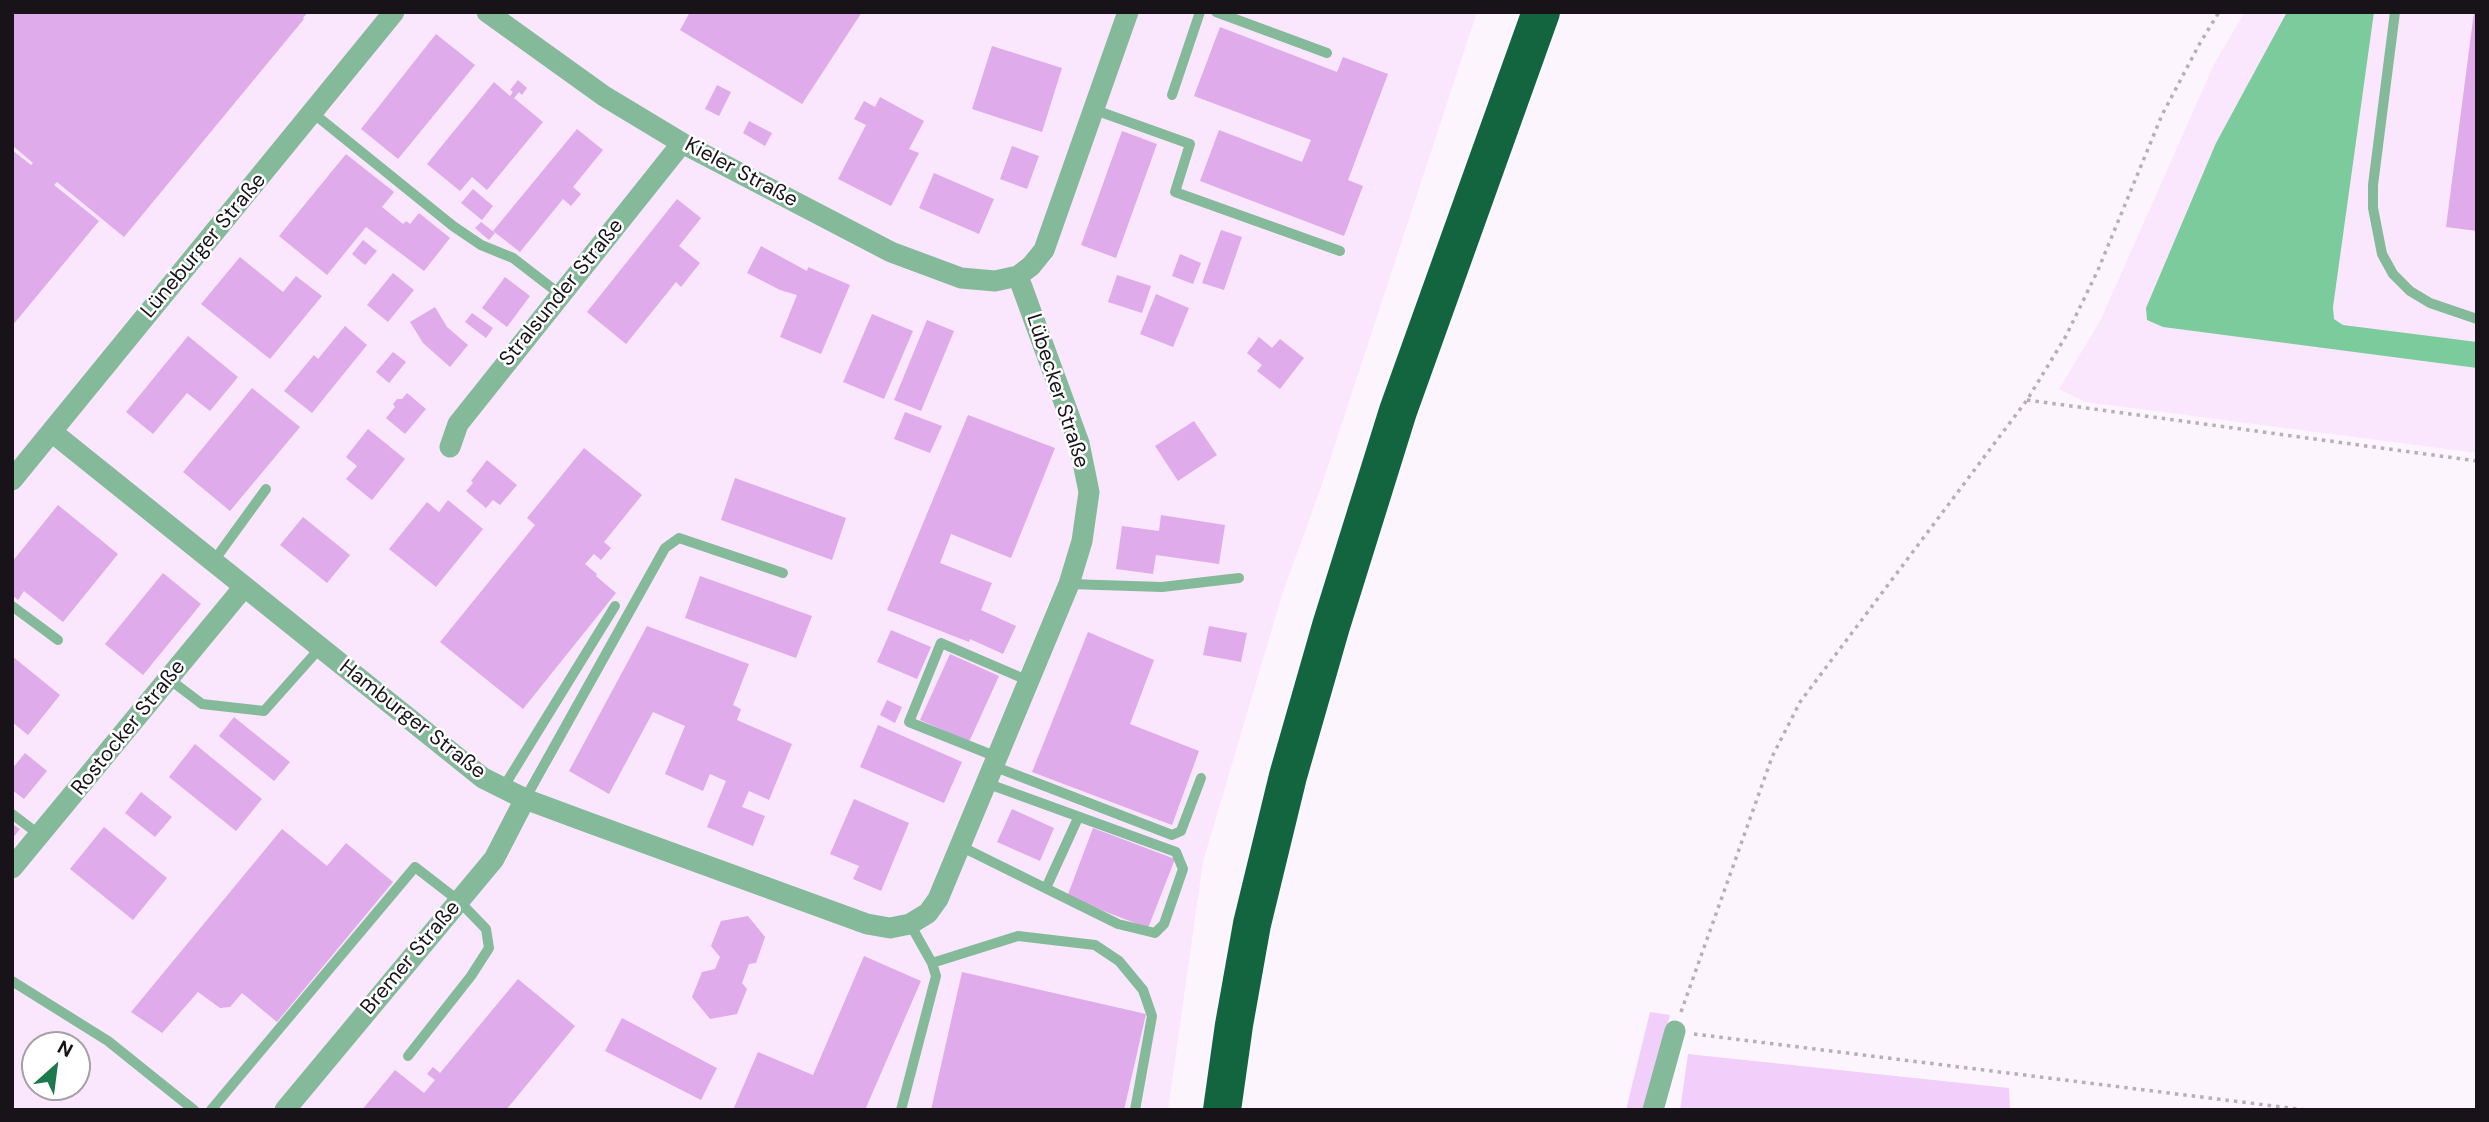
<!DOCTYPE html>
<meta charset="utf-8">
<style>
body{margin:0}
#map{position:relative;width:2489px;height:1122px;overflow:hidden;background:#fdf5fe;font-family:"DM Sans",sans-serif}
canvas{display:block}
.frame{position:absolute;inset:0;border:14px solid #181318;pointer-events:none}
.north{position:absolute;left:21px;top:1031px;width:70px;height:70px;box-sizing:border-box;background:#fff;border:2px solid #a3a1a3;border-radius:50%;rotate:28deg;font-size:19px;font-weight:700;line-height:28px;text-align:center;color:#181318}
.north::after{content:'';display:block;margin:auto;width:24px;height:32px;background:#1f794e;clip-path:polygon(50% 0,100% 100%,50% 72%,0 100%)}
</style>
<div id="map">
<canvas width="2489" height="1122"></canvas>
<div class="frame"></div>
<div class="north">N</div>
</div>
<script>
const g = document.querySelector('canvas').getContext('2d');
g.lineJoin = 'round';
function paint(path, color) { g.fillStyle = color; g.fill(path, 'evenodd'); }
const poly = rows => new Path2D(rows.map(r => 'M' + r).join(''));
function strokePath(path, color, width, dash) { g.strokeStyle = color; g.lineWidth = width; g.lineCap = dash ? 'butt' : 'round'; g.setLineDash(dash || []); g.stroke(path); }
function write(font, color, halo, rows, align = 'center') {
  g.font = font + ' "DM Sans",sans-serif'; g.lineWidth = 5; g.setLineDash([]); g.textBaseline = 'middle'; g.strokeStyle = halo; g.fillStyle = color; for (const [text, x, y, turn = 0] of rows) {
    g.save(); g.translate(x, y); g.rotate((+turn || 0) * Math.PI / 180); g.textAlign = isNaN(turn) ? turn : align; if (halo) g.strokeText(text, 0, 0); g.fillText(text, 0, 0); g.restore();
  }
}
const built = poly([
 [12,12,1477,12,1321,487,1282,595,1203,862,1168,1110,12,1110],
 [35,1045,77,1045,77,1087,35,1087],
 [2245,12,2477,12,2477,453,2085,402,2059,389,2101,319,2215,62]
]);
const green = poly([
 [1650,1012,1670,1015,1644,1110,1626,1110],
 [1688,1054,2009,1088,2010,1110,1680,1110]
]);
const water = poly([
 [2287,12,2374,12,2333,307,2334,319,2343,325,2477,342,2477,368,2163,327,2147,320,2146,308,2216,143]
]);
const building = poly([
 [12,12,308,12,303,18,304,19,124,237,57,182,54,185,99,221,12,326,12,150,31,165,33,163,12,145],
 [690,12,862,12,802,104,680,30],
 [2474,12,2477,12,2477,231,2446,227],
 [1220,27,1337,72,1343,57,1388,74,1348,180,1363,186,1344,236,1200,181,1219,130,1302,162,1311,140,1194,96],
 [436,34,475,65,398,159,361,129],
 [992,46,1062,68,1042,132,972,109],
 [518,80,527,88,522,95,519,92,514,98,543,122,487,190,472,177,460,191,427,164,494,82,510,96,513,92,510,90],
 [717,85,731,92,719,116,705,109],
 [880,97,924,121,909,149,919,153,891,206,838,179,866,125,854,119,864,101,875,107],
 [749,121,772,133,765,146,743,133],
 [577,129,603,150,573,187,581,194,571,206,563,199,520,252,493,231],
 [1122,131,1157,144,1116,258,1081,245],
 [1012,146,1039,156,1027,189,1000,179],
 [346,154,394,192,382,207,403,224,406,221,410,224,419,213,450,238,424,271,366,227,327,275,279,236],
 [934,173,994,199,979,234,919,208],
 [473,189,493,206,482,220,461,203],
 [677,199,701,218,679,246,700,263,681,287,676,282,626,344,587,312],
 [481,222,495,233,489,240,475,228],
 [1221,230,1242,237,1224,290,1202,283],
 [363,240,377,251,365,265,352,254],
 [761,246,807,271,808,267,850,285,821,354,780,337,797,295,780,290,747,273],
 [1180,254,1201,263,1193,284,1172,276],
 [240,257,283,292,296,276,322,296,270,359,201,304],
 [393,273,414,290,388,322,367,305],
 [1117,275,1151,286,1142,313,1108,302],
 [505,277,530,296,507,327,482,308],
 [1156,294,1189,308,1173,347,1140,334],
 [435,307,447,327,468,345,450,367,423,343,410,322],
 [472,313,493,328,486,338,465,322],
 [872,314,913,331,884,399,843,382],
 [927,320,954,331,921,411,894,400],
 [345,326,367,345,312,413,284,391,314,355,318,359],
 [188,336,238,377,210,411,187,393,153,434,126,412],
 [1259,337,1272,348,1280,339,1304,358,1280,389,1257,371,1262,365,1247,353],
 [393,352,406,362,389,383,376,372],
 [252,388,300,427,230,511,183,472],
 [407,393,426,409,405,434,386,418,395,407,393,404,397,399,402,399],
 [905,412,942,426,930,453,894,439],
 [968,415,1055,448,1011,558,951,534,940,563,992,583,981,610,1016,626,1003,654,970,639,969,642,887,610],
 [1194,421,1217,455,1178,481,1155,446],
 [368,429,405,459,372,500,346,479,357,466,346,457],
 [584,448,642,495,604,542,611,548,601,560,594,554,585,564,597,574,596,576,616,593,523,709,440,642,535,525,527,518],
 [487,460,517,485,500,505,493,500,486,508,466,491,473,483,471,481],
 [735,478,846,518,832,560,721,520],
 [448,500,483,529,436,587,389,549,427,502,439,512],
 [58,505,118,554,63,622,24,591,18,600,12,595,12,562],
 [1161,515,1225,525,1219,564,1156,555,1153,574,1116,569,1122,526,1159,531],
 [303,517,350,555,327,583,280,545],
 [163,573,201,604,143,675,105,644],
 [700,576,812,616,796,658,685,618],
 [647,626,749,664,733,705,741,709,737,720,792,744,769,800,749,791,742,807,765,816,753,846,707,827,726,781,710,774,703,791,665,774,685,726,653,712,609,794,569,771],
 [1209,626,1247,633,1241,662,1203,655],
 [891,630,931,647,917,679,877,662],
 [1088,632,1154,660,1130,724,1199,751,1172,825,1032,772],
 [950,654,999,676,969,742,920,720],
 [12,656,60,695,28,735,12,722],
 [887,700,902,707,895,723,880,715],
 [234,717,290,762,274,781,219,736],
 [878,725,962,762,944,803,860,767],
 [195,744,262,799,236,831,169,777],
 [25,753,47,771,24,799,12,790,12,769],
 [141,792,172,817,155,837,125,813],
 [854,799,909,823,881,891,853,879,859,866,830,854],
 [1012,809,1054,828,1040,861,997,842],
 [12,824,20,829,12,839],
 [104,827,167,878,133,920,70,869],
 [1093,828,1175,859,1148,928,1067,897],
 [282,829,327,866,346,843,393,882,277,1022,242,993,230,1007,220,1008,198,992,162,1033,131,1012],
 [748,916,765,937,756,963,749,964,742,983,747,989,737,1014,710,1019,692,997,702,972,715,969,720,957,711,946,721,921],
 [864,956,921,981,865,1110,733,1110,758,1052,813,1075],
 [962,972,1146,1014,1124,1110,931,1110],
 [518,979,575,1026,506,1110,362,1110,395,1070,424,1093,435,1080,427,1074,433,1067,440,1073],
 [622,1018,717,1068,701,1100,605,1051]
]);
const path = poly([
 [2027,400,2477,461],
 [1681,1012,1772,757,1800,702,2027,400,2066,336,2098,270,2162,115,2200,43,2219,12],
 [1694,1034,2306,1110]
]);
const lane = poly([
 [1216,12,1327,53],
 [2395,12,2373,185,2373,208,2382,254,2393,274,2410,291,2430,303,2477,319],
 [1172,95,1200,12],
 [1095,110,1190,144,1175,192,1340,251],
 [313,113,453,226,481,245,513,258,561,295],
 [213,562,266,489],
 [1069,584,1162,587,1239,578],
 [12,606,58,640],
 [169,679,202,704,264,711,320,648],
 [997,757,909,722,941,643,1029,681],
 [993,766,1172,835,1181,831,1201,778],
 [503,788,615,606],
 [525,799,665,548,679,538,783,573],
 [12,814,41,836],
 [960,846,1118,924,1155,933,1164,924,1183,869,1176,852,986,783],
 [1046,888,1078,818],
 [932,963,1018,936,1095,945,1119,961,1143,990,1152,1016,1135,1110],
 [12,981,108,1041,194,1110],
 [211,1110,415,867,459,901,486,929,489,948,471,976,408,1056],
 [901,1110,936,976,932,963,910,924]
]);
const street = poly([
 [487,12,604,96,682,143,891,252,961,278,995,281,1018,276,1031,266,1044,250,1128,12],
 [52,432,483,778,525,799,587,822,867,924,890,928,910,924,928,913,938,899,1069,584,1082,541,1089,492,1079,443,1018,276],
 [450,447,458,424,682,143],
 [12,480,394,12],
 [12,868,244,587],
 [285,1110,494,859,525,799],
 [1653,1110,1675,1031]
]);
const highway = poly([
 [1222,1110,1234,1025,1252,924,1288,776,1331,626,1398,411,1541,12]
]);
const streetNames = [
 ["Kieler Straße",741,173,28],
 ["Lüneburger Straße",204,246,-50],
 ["Stralsunder Straße",562,293,-51],
 ["Lübecker Straße",1057,391,72],
 ["Hamburger Straße",412,720,38],
 ["Rostocker Straße",129,728,-51],
 ["Bremer Straße",411,958,-50]
];
paint(built, '#fae7fe');
paint(green, '#f2cefa');
paint(water, '#7ccb9d');
paint(building, '#dfabea');
strokePath(path, '#b6afb7', 3.5, [3.5, 5]);
strokePath(lane, '#84b999', 10);
strokePath(street, '#84b999', 21);
strokePath(highway, '#13653f', 38);
write('21px', '#181318', '#fff', streetNames);
</script>
